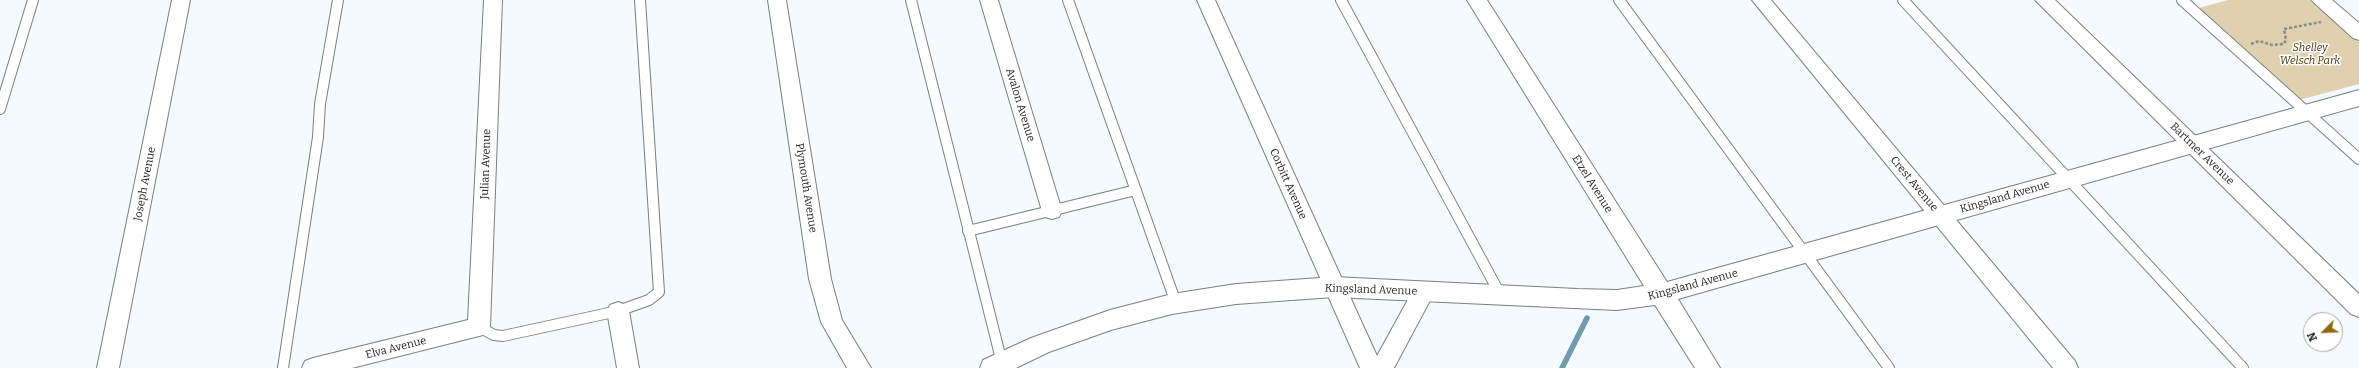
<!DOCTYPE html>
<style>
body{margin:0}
#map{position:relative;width:2359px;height:368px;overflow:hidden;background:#f4fafd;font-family:Bitter,serif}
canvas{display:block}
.north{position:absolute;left:2303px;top:312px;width:40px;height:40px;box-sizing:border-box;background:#fff;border:1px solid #a7a8a9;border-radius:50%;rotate:246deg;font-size:11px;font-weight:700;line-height:16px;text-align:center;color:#242627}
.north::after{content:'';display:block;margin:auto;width:14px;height:18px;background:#8e6b0e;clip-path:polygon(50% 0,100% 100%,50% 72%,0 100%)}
</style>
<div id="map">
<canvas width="2359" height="368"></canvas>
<div class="north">N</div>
</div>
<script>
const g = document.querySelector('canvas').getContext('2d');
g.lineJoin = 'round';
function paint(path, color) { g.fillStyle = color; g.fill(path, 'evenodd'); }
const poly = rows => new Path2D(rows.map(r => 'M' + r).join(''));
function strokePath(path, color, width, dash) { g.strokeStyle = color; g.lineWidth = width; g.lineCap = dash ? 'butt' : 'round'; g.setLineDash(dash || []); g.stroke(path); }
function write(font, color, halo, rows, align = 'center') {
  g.font = font + ' Bitter,serif'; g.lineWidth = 3; g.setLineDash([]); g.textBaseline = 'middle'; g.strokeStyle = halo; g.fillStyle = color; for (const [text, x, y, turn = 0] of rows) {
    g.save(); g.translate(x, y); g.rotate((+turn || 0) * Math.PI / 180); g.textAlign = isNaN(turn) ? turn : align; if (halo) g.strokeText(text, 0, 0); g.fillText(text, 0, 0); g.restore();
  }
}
const green = poly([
 [2228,0,2309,0,2359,42,2359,84,2299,100,2195,9]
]);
const stream = poly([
 [1562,368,1587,318]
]);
const path = poly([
 [2251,44,2259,41,2272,45,2284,44,2286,40,2284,29,2321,22]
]);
const service = poly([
 [911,0,1002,363],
 [1068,0,1176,303],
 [1341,0,1500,294],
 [1619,0,1889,368],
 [1903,0,2243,368],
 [2182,0,2359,159],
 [0,109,33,0],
 [968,231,1136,190],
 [479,327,494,335,503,336,618,311,649,300,659,292,640,0],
 [283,368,318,137,320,104,338,0]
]);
const minor = poly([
 [172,0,190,0,119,368,97,368,172,0],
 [484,0,502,0,490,327,487,334,352,368,302,368,305,361,313,358,468,320,484,0],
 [768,0,786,0,831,279,842,320,871,368,847,368,821,322,809,279,768,0],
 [980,0,998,0,1062,211,1059,217,1052,219,1045,217,1042,211,980,0],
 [1197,0,1215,0,1377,356,1416,285,1424,282,1432,285,1435,291,1394,368,1360,368,1197,0],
 [1752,0,1771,0,2075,361,2078,368,2053,368,1752,0],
 [2035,0,2055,0,2359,294,2359,317,2351,314,2035,0],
 [2311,0,2332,0,2359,23,2359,40,2353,38,2311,0],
 [618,302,626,305,629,311,639,368,617,368,607,311,610,305,618,302]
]);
const tertiary = poly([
 [1467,0,1487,0,1667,282,2359,90,2359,106,1678,299,1720,368,1695,368,1655,305,1617,310,1334,297,1236,304,1172,314,1111,330,1049,352,1016,368,980,368,983,360,1031,338,1110,310,1172,294,1236,284,1334,277,1577,289,1617,290,1644,286,1467,0]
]);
const parkNames = [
 ["Shelley",2310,48],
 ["Welsch Park",2310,61]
];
const streetNames = [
 ["Avalon Avenue",1020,105,73],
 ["Bartmer Avenue",2202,154,44],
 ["Julian Avenue",486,164,-88],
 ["Joseph Avenue",145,184,-79],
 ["Corbitt Avenue",1288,184,66],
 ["Etzel Avenue",1592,184,58],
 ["Crest Avenue",1914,184,50],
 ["Plymouth Avenue",806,188,81],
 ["Kingsland Avenue",2005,197,-16],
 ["Kingsland Avenue",1693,285,-15],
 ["Kingsland Avenue",1371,290,2],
 ["Elva Avenue",396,348,-14]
];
paint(green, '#dfd0b0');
strokePath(stream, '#709aaf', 5.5);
strokePath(service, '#7a8082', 12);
strokePath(minor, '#7a8082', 2);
strokePath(tertiary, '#7a8082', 2);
strokePath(path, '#878b8d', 2.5, [3, 2]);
strokePath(service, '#fff', 10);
paint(minor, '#fff');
paint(tertiary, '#fff');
write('italic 11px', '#4a380f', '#fff', parkNames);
write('11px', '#242627', '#fff', streetNames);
</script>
